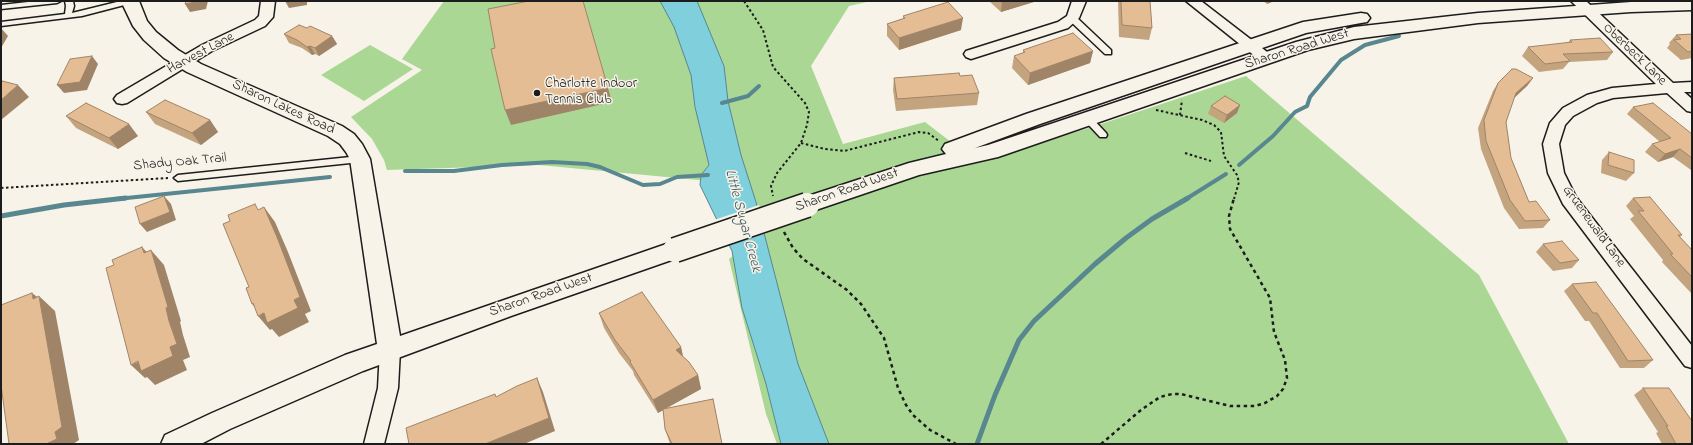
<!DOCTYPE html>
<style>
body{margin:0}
#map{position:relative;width:1693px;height:445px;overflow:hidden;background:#f7f3e8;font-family:"Indie Flower",sans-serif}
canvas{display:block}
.frame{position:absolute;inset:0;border:2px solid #1c1c1c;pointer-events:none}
</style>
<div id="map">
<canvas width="1693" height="445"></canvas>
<div class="frame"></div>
</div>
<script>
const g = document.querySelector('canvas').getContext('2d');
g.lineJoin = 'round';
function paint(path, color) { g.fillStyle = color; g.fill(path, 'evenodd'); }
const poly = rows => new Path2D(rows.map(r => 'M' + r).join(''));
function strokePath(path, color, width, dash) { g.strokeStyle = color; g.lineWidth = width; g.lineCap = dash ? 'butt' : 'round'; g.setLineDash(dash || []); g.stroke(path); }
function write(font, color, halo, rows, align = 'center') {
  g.font = font + ' "Indie Flower",sans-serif'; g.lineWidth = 3; g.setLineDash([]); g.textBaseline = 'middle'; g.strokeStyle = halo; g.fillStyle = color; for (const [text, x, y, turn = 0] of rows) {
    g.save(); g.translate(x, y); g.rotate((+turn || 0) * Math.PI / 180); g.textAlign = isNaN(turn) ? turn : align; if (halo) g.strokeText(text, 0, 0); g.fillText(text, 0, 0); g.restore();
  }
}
const green = poly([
 [444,1,871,1,849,6,811,66,843,144,925,122,977,162,1095,126,1246,76,1479,275,1569,444,777,444,766,414,729,259,749,243,730,183,539,165,387,170,384,160,372,139,351,117,422,70,402,59],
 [370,45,413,69,364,101,321,75]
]);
const water = poly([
 [660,1,697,1,724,66,728,101,741,155,756,202,798,364,829,444,781,444,766,384,742,308,732,251,700,185,701,175,709,165,695,107,691,75,674,27,660,1]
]);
const pier = poly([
 [759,205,766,233,727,246,714,220]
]);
const streamFar1 = poly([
 [722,103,748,96,759,86],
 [1239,165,1273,136,1295,112,1307,106,1310,97,1341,60,1365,45,1399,36],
 [405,171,454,171,502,165,552,162,587,164,600,167,643,185,660,184,677,177,708,175],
 [117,199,330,177],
 [1186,199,1226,174]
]);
const stream = poly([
 [1,216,64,205,126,198],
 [977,444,995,395,1019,340,1034,321,1095,264,1126,238,1152,219,1188,198]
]);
const pathFar1 = poly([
 [744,1,763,30,773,67,805,103,809,112,807,125,801,143,777,173,771,186,773,196],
 [1156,110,1202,120,1214,125,1221,132,1224,156,1237,175,1239,182,1234,199],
 [1180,115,1182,100],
 [801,143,825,149,844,151,919,132,928,133,939,141],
 [1185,153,1211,161],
 [1,188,168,178]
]);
const path = poly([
 [784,232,793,248,803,259,847,290,861,304,884,338,898,388,906,405,913,415,930,430,956,444],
 [1101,444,1141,410,1160,397,1172,394,1181,394,1230,406,1255,406,1265,403,1277,396,1283,389,1287,378,1285,360,1274,332,1270,298,1230,229,1229,216,1234,198]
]);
const lane = poly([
 [37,1,61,1,57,3,1,9,1,5,37,1],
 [65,1,73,1,74,6,72,13,121,1,133,1,132,3,82,16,1,26,1,22,65,14,66,6,65,1],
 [1069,16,1075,16,1111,50,1111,54,1105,54,1069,20,1069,16],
 [1088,116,1091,117,1106,133,1107,135,1106,137,1100,137,1085,121,1084,119,1085,117,1088,116],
 [360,156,364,159,360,162,178,181,174,178,178,175,360,156]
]);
const street = poly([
 [261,1,275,1,273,17,265,26,212,51,127,103,122,104,117,103,114,99,117,95,202,45,255,20,259,16,261,1],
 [1072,1,1086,1,1079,18,1068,28,971,59,966,57,964,54,966,51,1058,22,1067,16,1072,1],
 [1186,1,1201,1,1271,55,1273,58,1271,61,1266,63,1261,61,1186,1],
 [1571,1,1586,1,1673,83,1692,82,1692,92,1684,92,1692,99,1692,112,1687,111,1667,93,1613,98,1597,103,1573,116,1565,125,1559,144,1564,173,1576,197,1692,346,1692,368,1685,366,1563,204,1548,173,1543,144,1550,123,1563,108,1587,95,1612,88,1656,84,1571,1],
 [390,342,397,344,400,350,398,388,384,444,364,444,378,388,380,350,383,344,390,342]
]);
const secondary = poly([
 [121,1,139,1,147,21,156,32,178,50,201,64,342,126,354,134,362,144,370,159,400,336,675,241,683,244,686,250,683,256,511,316,363,371,230,429,201,444,161,444,165,435,212,413,345,355,377,344,350,159,346,152,340,144,328,136,187,72,164,58,144,40,133,26,121,1],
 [1692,1,1692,10,1631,12,1478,23,1354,39,1308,50,998,157,919,175,807,213,799,211,796,205,799,199,909,163,946,154,942,149,945,144,1026,114,1303,22,1361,13,1367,14,1370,18,1367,22,1361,23,1306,33,1040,124,975,148,988,145,1296,42,1354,27,1478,13,1631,2,1692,1]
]);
const secondaryBridge = poly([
 [675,250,807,205]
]);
const wall = poly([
 [989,1,1037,1,1001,12],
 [1118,1,1150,1,1152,28,1149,40,1119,37],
 [1263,1,1274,1,1267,4],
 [903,16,961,30,899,50,887,36,887,24,903,19],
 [307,28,332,36,337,44,319,56,315,54,312,55,302,48,289,43,284,34],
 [1692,34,1692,58,1681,60,1667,48,1670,44,1669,43,1676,35],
 [1570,40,1613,52,1607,60,1569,62,1563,69,1539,72,1522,56,1528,47,1568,43],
 [1023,50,1093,51,1090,63,1028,85,1012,68,1014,56,1023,53],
 [960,76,979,93,977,105,896,111,893,90,894,78],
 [1533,78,1527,86,1514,97,1506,122,1511,158,1529,202,1550,220,1543,228,1519,229,1504,208,1481,149,1478,128,1493,91,1498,83],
 [1240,105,1237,113,1224,123,1208,114,1211,106],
 [1633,107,1692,134,1692,170,1691,170,1673,157,1658,162,1645,152,1652,144,1660,142,1627,114],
 [146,112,210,120,218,132,201,145,155,124],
 [66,116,138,136,118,149,76,128],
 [1609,152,1634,173,1626,181,1601,173,1602,160],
 [1633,198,1682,235,1680,237,1692,250,1692,293,1691,293,1662,262,1663,260,1630,219,1634,216,1626,206],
 [1543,244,1579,260,1572,268,1553,271,1536,252],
 [1572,284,1653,360,1644,368,1620,368,1589,321,1585,321,1564,291],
 [599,313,681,347,683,357,698,375,701,389,664,409,713,399,722,444,670,444,665,429,663,410,658,413,634,375,633,371,619,353,604,328],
 [1643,388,1692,444,1662,444,1656,433,1658,432,1634,395]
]);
const shadedWall = poly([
 [185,1,208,1,206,9,190,12,185,4,186,4],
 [285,1,307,1,307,5,289,8],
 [1002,1,1037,1,1001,12],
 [1268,1,1274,1,1267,4],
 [963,18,961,30,899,50,899,38],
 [1,28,8,36,1,48],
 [332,36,337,44,319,56,315,48],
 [310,46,315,54,312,55,307,47],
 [1093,51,1090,63,1028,85,1030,73],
 [92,56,98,64,87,90,64,93,57,85],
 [1533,78,1527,86,1510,102,1516,93],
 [18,85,29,97,1,120,1,100],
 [608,88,612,102,511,125,505,110],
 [1240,105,1237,113,1224,123,1227,115],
 [210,120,218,132,201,145,192,133],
 [129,124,138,136,118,149,109,138],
 [1680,149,1673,157,1658,162,1665,154],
 [164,196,171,204,176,220,147,232,140,224],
 [264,207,275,222,288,252,311,311,305,314,309,322,279,337,272,329,270,330,258,316,261,315,252,304,294,300],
 [142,247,154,260,151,250,164,265,181,321,180,322,183,335,190,357,183,360,187,370,155,385,147,377,145,378,131,365,170,347],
 [32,293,40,299,39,296,55,311,79,440,73,444,46,444,55,432],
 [681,347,684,361,676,350],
 [698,375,701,389,658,413,653,400],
 [537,378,543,392,555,431,524,444,485,444]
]);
const building = poly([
 [186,1,201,1,185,4,186,1],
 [529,1,583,1,608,88,505,110,491,49,495,48,488,9,529,1],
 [1121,1,1150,1,1152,28,1122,25,1121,1],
 [948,2,963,18,899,38,887,24,905,18,903,16,948,2],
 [299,25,307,28,310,26,332,36,315,48,310,46,307,47,297,40,284,34,299,25],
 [1073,33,1093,51,1030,73,1014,56,1025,52,1023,50,1073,33],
 [1692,34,1692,51,1688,52,1674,40,1681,39,1676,35,1692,34],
 [1600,38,1613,52,1563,54,1570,61,1545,64,1528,47,1572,42,1570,40,1600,38],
 [92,56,80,82,57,85,70,59,92,56],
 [1512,69,1516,69,1533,78,1516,93,1506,122,1511,158,1529,202,1536,201,1550,220,1525,221,1510,200,1486,141,1484,120,1498,83,1512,69],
 [959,73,960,76,972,75,979,93,897,99,894,78,959,73],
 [2,81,18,85,1,100,1,83,2,81],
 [1225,96,1240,105,1227,115,1211,106,1225,96],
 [165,100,210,120,192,133,146,112,165,100],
 [86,103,129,124,109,138,66,116,86,103],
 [1653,103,1692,134,1692,158,1680,149,1665,154,1652,144,1671,138,1633,107,1653,103],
 [1609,152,1634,160,1634,173,1608,165,1609,152],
 [164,196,170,212,140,224,135,207,164,196],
 [1650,197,1682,235,1678,235,1692,250,1692,277,1670,254,1673,254,1638,211,1644,211,1633,198,1650,197],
 [255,204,258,210,264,207,277,237,300,297,294,300,298,308,267,323,264,313,258,316,253,303,252,304,246,288,249,287,223,224,230,221,228,215,255,204],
 [1562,241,1579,260,1560,263,1543,244,1562,241],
 [142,247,144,253,151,250,168,307,166,308,169,321,177,344,170,347,173,356,141,371,138,361,131,365,106,268,114,265,112,260,142,247],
 [1596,282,1653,360,1628,361,1597,313,1593,313,1572,284,1596,282],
 [642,292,681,347,676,350,689,362,698,375,653,400,630,362,631,361,615,340,599,313,642,292],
 [32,293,33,299,39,296,62,427,55,432,57,439,46,444,9,444,1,385,1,305,32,293],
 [537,378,549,418,485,444,409,444,406,428,495,394,496,397,517,386,537,378],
 [1643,388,1669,388,1692,421,1692,444,1676,444,1666,426,1668,426,1643,388],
 [713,399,722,444,672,444,665,429,663,409,713,399]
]);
const markers = [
 [537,93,4,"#1c1c1c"]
];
const streetNames = [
 ["Sharon Road West",1297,50,-17],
 ["Harvest Lane",201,54,-28],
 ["Oberbeck Lane",1634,55,44],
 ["Sharon Lakes Road",283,108,25],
 ["Shady Oak Trail",180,163,-5],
 ["Sharon Road West",847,191,-19],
 ["Gruenewald Lane",1593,227,54],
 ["Sharon Road West",541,296,-19]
];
const poiNames = [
 ["Charlotte Indoor",545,85],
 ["Tennis Club",545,101]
];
const waterNames = [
 ["Little Sugar Creek",742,221,75]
];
paint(green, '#abd795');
paint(water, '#80cfdd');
strokePath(water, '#588790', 1);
paint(pier, '#f7f3e8');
strokePath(streamFar1, '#588790', 4);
strokePath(stream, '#588790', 5);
strokePath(lane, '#1c1c1c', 3);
strokePath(street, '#1c1c1c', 3);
strokePath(secondary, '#1c1c1c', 3);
strokePath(pathFar1, '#1c1c1c', 2, [2.5, 2.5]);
strokePath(path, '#1c1c1c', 2.5, [3.5, 3.5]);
paint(lane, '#f7f3e8');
paint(street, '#f7f3e8');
paint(secondary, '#f7f3e8');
strokePath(secondaryBridge, '#1c1c1c', 27, []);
strokePath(secondaryBridge, '#f7f3e8', 24);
paint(wall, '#c4a37f');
paint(shadedWall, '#a08468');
paint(building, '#e4bd94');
strokePath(building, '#a08468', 1);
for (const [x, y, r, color] of markers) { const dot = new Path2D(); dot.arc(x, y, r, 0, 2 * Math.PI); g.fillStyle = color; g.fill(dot); strokePath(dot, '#f7f3e8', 1.5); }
write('14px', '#1c1c1c', '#f7f3e8', streetNames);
write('14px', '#1c1c1c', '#f7f3e8', poiNames, 'left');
write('italic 15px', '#3f5b60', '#f7f3e8', waterNames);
</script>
